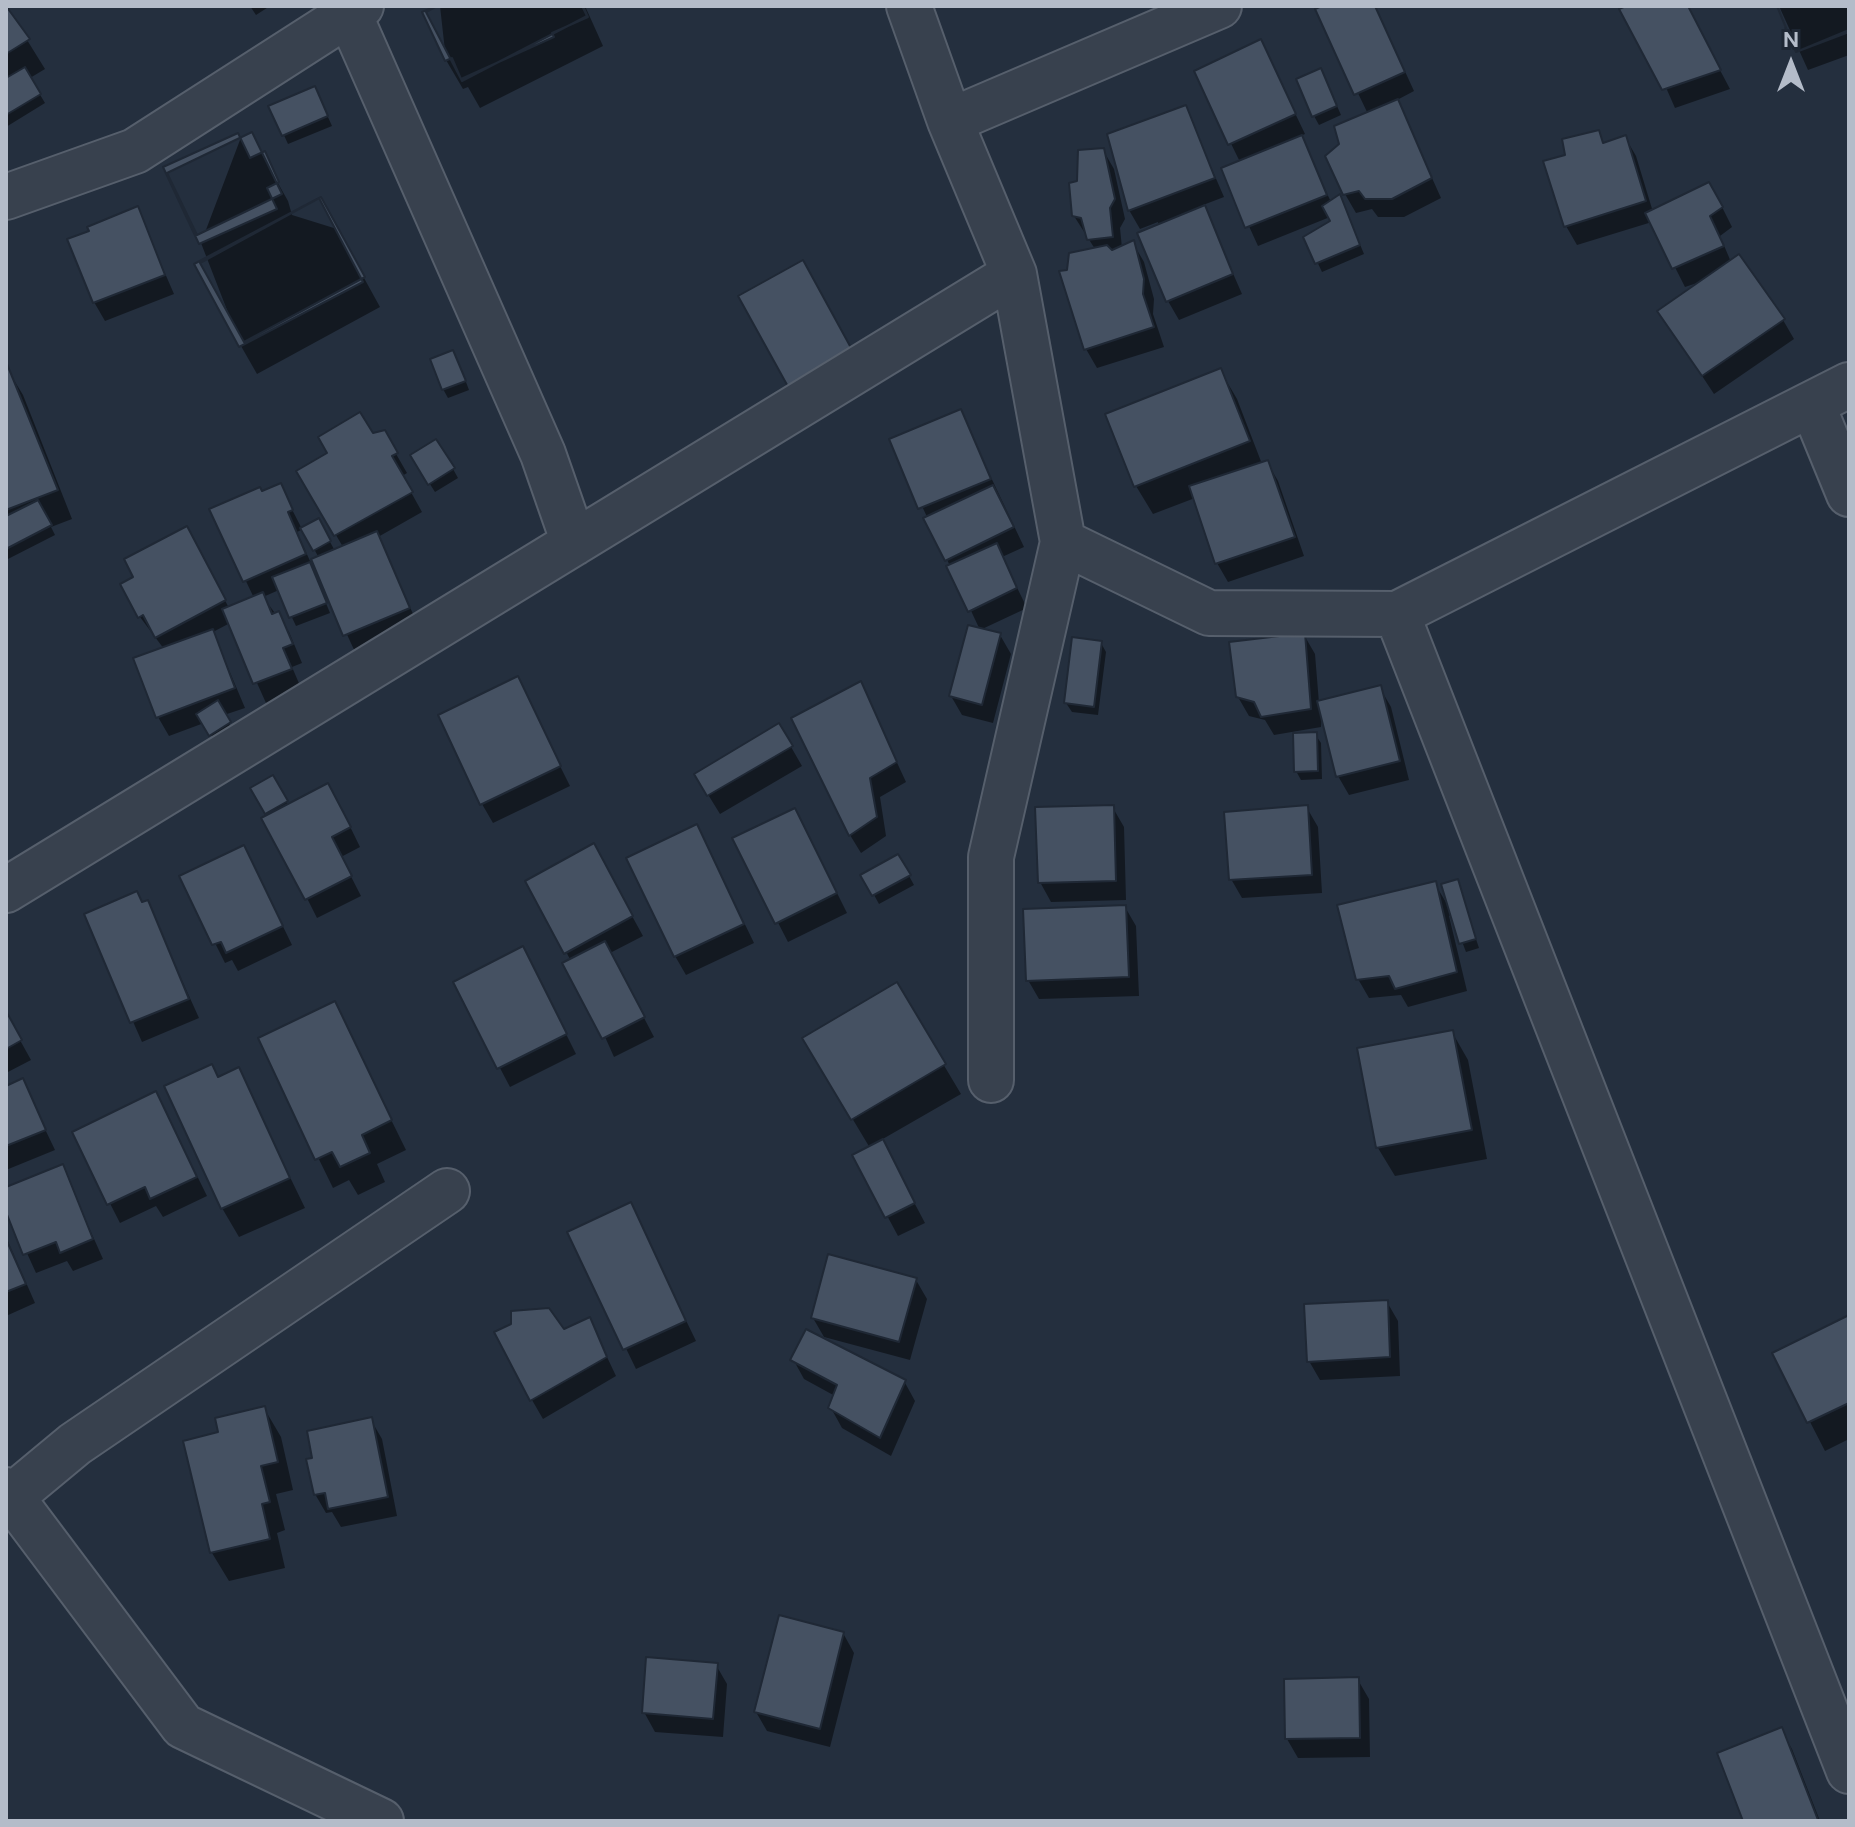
<!DOCTYPE html>
<style>
body{margin:0}
#map{position:relative;width:1855px;height:1827px;overflow:hidden;background:#242f3e;font-family:"DM Sans",sans-serif}
canvas{display:block}
.frame{position:absolute;inset:0;border:8px solid #b4bcc9;pointer-events:none}
.north{position:absolute;left:1751px;top:24px;width:80px;height:80px;-webkit-text-stroke:6px #1d2633;paint-order:stroke;rotate:0deg;font-size:22px;font-weight:700;line-height:32px;text-align:center;color:#b4bcc9}
.north::after{content:'';display:block;margin:auto;width:28px;height:36px;background:#b4bcc9;clip-path:polygon(50% 0,100% 100%,50% 72%,0 100%)}
</style>
<div id="map">
<canvas width="1855" height="1827"></canvas>
<div class="frame"></div>
<div class="north">N</div>
</div>
<script>
const g = document.querySelector('canvas').getContext('2d');
g.lineJoin = 'round';
function paint(path, color) { g.fillStyle = color; g.fill(path, 'evenodd'); }
const poly = rows => new Path2D(rows.map(r => 'M' + r).join(''));
function strokePath(path, color, width, dash) { g.strokeStyle = color; g.lineWidth = width; g.lineCap = dash ? 'butt' : 'round'; g.setLineDash(dash || []); g.stroke(path); }
const shadow = poly([
 [6,6,45,69,30,78,45,103,6,127],
 [250,6,270,6,256,15],
 [440,6,585,6,603,46,480,108,468,87,463,89,446,60],
 [1327,6,1375,6,1414,91,1397,100,1441,198,1404,217,1378,217,1372,209,1356,213,1345,194,1368,114,1318,10],
 [1630,6,1686,6,1730,89,1675,108],
 [1779,6,1849,6,1849,55,1808,70],
 [1261,42,1305,134,1300,136,1331,202,1344,206,1364,254,1322,272,1306,238,1333,222,1330,217,1258,246,1223,169,1240,162,1196,72],
 [1325,79,1341,115,1319,125,1314,116],
 [319,97,332,126,288,144,271,107],
 [1185,107,1224,197,1203,205,1242,294,1179,320,1168,301,1158,222,1140,229,1129,210],
 [1598,133,1604,145,1625,137,1636,156,1653,212,1720,203,1732,227,1720,236,1731,262,1783,320,1794,339,1714,394,1659,311,1703,281,1685,287,1652,222,1577,245,1566,226,1567,156],
 [251,135,288,201,292,215,337,229,380,307,257,374,241,346,201,243,240,140],
 [1103,150,1114,169,1125,219,1120,228,1122,248,1133,243,1144,262,1154,299,1153,314,1164,347,1097,368,1086,349,1069,272,1095,249,1074,216,1079,182],
 [137,209,174,294,105,321,94,302],
 [458,361,469,390,448,398,443,389],
 [6,367,23,395,72,519,51,527,55,535,6,560],
 [1220,370,1237,399,1262,464,1267,462,1278,481,1304,556,1228,582,1217,563,1195,498,1153,514,1136,486],
 [960,412,1024,547,1002,557,1027,608,980,630,891,440],
 [384,433,407,473,402,476,422,512,378,537,419,627,356,654,318,572,314,574,330,613,296,626,279,590,263,597,289,632,302,663,292,667,301,688,266,703,230,623,213,632,245,708,224,715,234,732,216,743,204,723,169,736,158,717,164,649,140,617,197,547,229,608,254,598,212,510,280,486,302,529,318,520,335,551,343,547,299,472],
 [303,529,319,558,310,561,297,532],
 [412,456,453,469,458,478,435,492],
 [1000,635,1011,654,993,723,962,715,951,696],
 [1304,635,1315,654,1319,703,1380,688,1391,707,1409,780,1349,795,1338,776,1322,713,1321,727,1274,735,1265,720,1249,716,1238,697],
 [1101,643,1106,652,1098,715,1072,712,1066,703],
 [860,683,906,782,880,797,886,836,861,853,850,835],
 [525,696,570,786,493,823,482,804],
 [779,726,802,766,720,814,696,775],
 [1315,734,1321,743,1322,779,1301,780,1296,771],
 [272,777,289,806,339,804,360,847,341,857,361,896,317,918,252,789],
 [1113,808,1124,827,1126,900,1051,902,1040,882],
 [1307,808,1318,827,1322,893,1242,898,1231,879],
 [805,829,847,913,788,942,735,839],
 [707,846,754,943,686,975,675,956],
 [898,856,914,885,879,904,863,875],
 [604,865,643,936,610,953,654,1037,614,1057,571,961,528,881],
 [254,867,292,945,238,971,232,960,225,963,182,877],
 [1457,882,1479,948,1466,952,1452,915,1449,916,1467,991,1408,1007,1401,995,1369,998,1358,979,1435,884,1447,904],
 [147,903,199,1018,142,1042,86,915],
 [1125,907,1136,926,1139,996,1039,999,1028,980],
 [533,968,576,1054,510,1087,455,983],
 [896,985,961,1094,881,1140,925,1223,898,1236,855,1156,870,1148,804,1038],
 [334,1004,406,1150,377,1164,385,1182,358,1195,349,1180,333,1188,260,1039],
 [6,1015,31,1060,6,1073],
 [1452,1032,1468,1060,1487,1159,1395,1176,1378,1148],
 [238,1070,305,1208,239,1237,222,1208],
 [22,1081,55,1150,6,1170,6,1088],
 [166,1113,207,1196,163,1217,156,1206,120,1223,74,1133],
 [62,1167,103,1259,73,1271,67,1261,36,1273,6,1207,6,1189],
 [630,1205,696,1341,636,1369,570,1233],
 [6,1237,35,1303,6,1316],
 [916,1280,927,1299,910,1360,824,1337,813,1318],
 [1387,1302,1398,1321,1400,1376,1320,1380,1309,1361],
 [1849,1317,1849,1439,1825,1451,1775,1354],
 [589,1319,616,1376,543,1419,532,1400,564,1331],
 [793,1359,904,1381,915,1401,891,1456,842,1428,831,1408,835,1396,804,1379],
 [264,1408,281,1437,293,1490,276,1494,285,1530,277,1533,285,1568,229,1581,212,1553,185,1442,221,1434],
 [371,1420,382,1439,397,1516,341,1527,332,1512,326,1513,315,1494],
 [843,1633,854,1653,830,1747,767,1731,756,1712],
 [716,1665,727,1684,723,1737,655,1732,644,1712],
 [1358,1680,1369,1699,1370,1757,1298,1758,1287,1739],
 [1781,1730,1792,1749,1820,1821,1745,1821,1719,1754]
]);
const building = poly([
 [6,6,30,39,6,54,6,6],
 [437,6,583,6,588,17,552,33,554,37,461,79,452,58,445,61,422,12,437,6],
 [437,6,582,6,587,16,462,81,426,12,437,6],
 [1322,6,1375,6,1405,72,1354,95,1315,9,1322,6],
 [1626,6,1688,6,1721,70,1662,90,1619,9,1626,6],
 [1777,6,1849,6,1849,32,1796,52,1777,6],
 [1777,6,1849,6,1849,30,1796,52,1777,6],
 [1261,39,1296,114,1228,145,1194,71,1261,39],
 [25,67,41,94,6,115,6,78,25,67],
 [1321,68,1337,106,1312,117,1296,79,1321,68],
 [315,86,328,116,282,136,268,106,315,86],
 [1398,99,1432,178,1392,199,1365,199,1359,191,1343,195,1325,156,1339,144,1334,126,1398,99],
 [1186,105,1215,178,1128,211,1107,134,1186,105],
 [1599,130,1603,143,1626,135,1646,201,1564,227,1543,161,1565,155,1562,139,1599,130],
 [252,132,282,194,197,235,167,173,252,132],
 [238,133,250,158,265,151,279,182,267,188,277,209,199,244,163,167,238,133],
 [1302,135,1327,195,1245,228,1221,168,1302,135],
 [1104,148,1115,199,1110,208,1113,237,1087,240,1081,218,1072,216,1069,183,1077,181,1078,150,1104,148],
 [1709,182,1723,207,1710,216,1724,246,1672,269,1645,213,1709,182],
 [1340,194,1360,245,1315,264,1303,237,1330,221,1322,206,1340,194],
 [321,197,365,277,244,342,200,263,321,197],
 [319,198,363,282,239,347,194,264,319,198],
 [1205,205,1233,274,1166,302,1137,233,1205,205],
 [138,206,165,275,93,303,67,239,89,231,87,227,138,206],
 [1134,240,1144,279,1143,294,1154,327,1084,350,1059,271,1067,270,1069,253,1107,245,1112,250,1134,240],
 [1739,254,1785,319,1702,376,1657,311,1739,254],
 [803,260,856,357,791,392,738,296,803,260],
 [453,350,466,381,442,390,430,359,453,350],
 [7,364,58,490,6,510,6,365,7,364],
 [1221,368,1250,441,1134,487,1105,414,1221,368],
 [961,409,991,479,918,509,889,439,961,409],
 [360,412,373,433,385,430,398,453,392,456,413,492,334,536,296,471,327,453,318,437,360,412],
 [436,439,455,468,428,485,410,455,436,439],
 [1268,460,1295,537,1215,564,1189,486,1268,460],
 [281,483,293,510,288,512,306,554,243,582,209,509,260,487,262,491,281,483],
 [993,485,1014,527,945,561,923,518,993,485],
 [38,500,52,525,6,549,6,516,38,500],
 [319,518,331,541,313,551,300,528,319,518],
 [187,526,226,600,155,638,143,615,138,618,120,584,133,577,124,559,187,526],
 [377,531,410,608,343,636,311,559,377,531],
 [997,543,1017,588,968,612,946,566,997,543],
 [310,562,327,603,289,618,272,577,310,562],
 [263,592,272,614,279,611,293,644,283,648,292,669,253,684,222,609,263,592],
 [968,625,1001,633,982,705,949,696,968,625],
 [213,629,235,688,156,718,133,658,213,629],
 [1305,633,1311,709,1261,717,1254,702,1236,697,1229,642,1305,633],
 [1072,637,1102,641,1094,707,1064,703,1072,637],
 [518,676,561,766,480,805,438,715,518,676],
 [861,681,897,762,870,778,877,817,849,836,791,718,861,681],
 [1381,685,1400,761,1336,777,1317,701,1381,685],
 [218,700,231,722,209,736,196,714,218,700],
 [779,723,793,746,707,796,694,774,779,723],
 [1317,732,1318,771,1294,772,1293,733,1317,732],
 [273,775,288,801,265,814,250,788,273,775],
 [328,783,351,827,332,837,352,876,305,900,261,818,328,783],
 [1114,805,1116,881,1038,883,1035,807,1114,805],
 [1308,805,1312,875,1229,880,1224,812,1308,805],
 [795,808,837,893,775,924,732,838,795,808],
 [697,824,744,924,674,957,626,858,697,824],
 [594,843,633,916,564,954,525,881,594,843],
 [244,845,283,926,226,953,221,942,212,945,179,876,244,845],
 [898,854,911,875,872,896,860,875,898,854],
 [1458,879,1476,939,1459,944,1441,884,1458,879],
 [1436,881,1457,972,1395,989,1389,976,1356,980,1337,905,1436,881],
 [137,891,142,902,148,900,189,999,130,1023,84,914,137,891],
 [1126,905,1129,977,1026,981,1023,909,1126,905],
 [605,941,645,1017,602,1039,562,963,605,941],
 [523,946,567,1034,497,1069,453,982,523,946],
 [897,982,946,1064,851,1120,802,1038,897,982],
 [335,1001,392,1120,362,1135,370,1153,340,1167,332,1152,315,1160,258,1038,335,1001],
 [6,1011,22,1040,6,1049,6,1011],
 [1453,1030,1472,1130,1376,1148,1357,1048,1453,1030],
 [212,1064,218,1077,239,1067,290,1178,221,1209,164,1086,212,1064],
 [23,1078,46,1130,6,1146,6,1086,23,1078],
 [156,1091,197,1177,150,1199,145,1187,107,1205,72,1132,156,1091],
 [883,1139,915,1203,885,1218,852,1155,883,1139],
 [63,1164,93,1239,60,1253,56,1242,23,1255,6,1212,6,1187,63,1164],
 [631,1202,686,1321,623,1350,567,1232,631,1202],
 [6,1239,26,1284,6,1292,6,1239],
 [828,1254,917,1278,899,1342,811,1318,828,1254],
 [1388,1300,1390,1357,1307,1362,1304,1304,1388,1300],
 [549,1308,564,1329,590,1317,607,1357,530,1401,494,1332,511,1324,511,1311,549,1308],
 [1849,1315,1849,1403,1807,1423,1772,1353,1849,1315],
 [806,1329,906,1380,880,1438,828,1408,837,1385,790,1360,806,1329],
 [265,1406,278,1462,261,1466,270,1502,262,1504,270,1539,210,1553,183,1441,218,1432,215,1418,265,1406],
 [372,1417,388,1497,328,1509,325,1493,314,1495,306,1459,312,1458,307,1431,372,1417],
 [779,1615,844,1632,820,1729,754,1712,779,1615],
 [646,1657,718,1663,713,1719,642,1713,646,1657],
 [1359,1677,1360,1738,1285,1739,1284,1679,1359,1677],
 [1782,1727,1818,1820,1743,1821,1717,1753,1782,1727]
]);
const minor = poly([
 [909,6,950,121,1014,274,1063,542,991,857,991,1080],
 [349,14,543,454,574,543],
 [950,121,1219,6],
 [6,197,135,151,361,6],
 [1812,404,1849,494],
 [1063,542,1209,613,1397,614,1849,385],
 [1397,614,1849,1771],
 [6,890,1014,274],
 [6,1490,183,1726,381,1821],
 [7,1493,16,1493,75,1444,447,1191]
]);
paint(shadow, '#0007');
paint(building, '#455162');
strokePath(building, '#1f2835', 2);
strokePath(minor, '#565f6c', 48);
strokePath(minor, '#38414e', 44);
</script>
